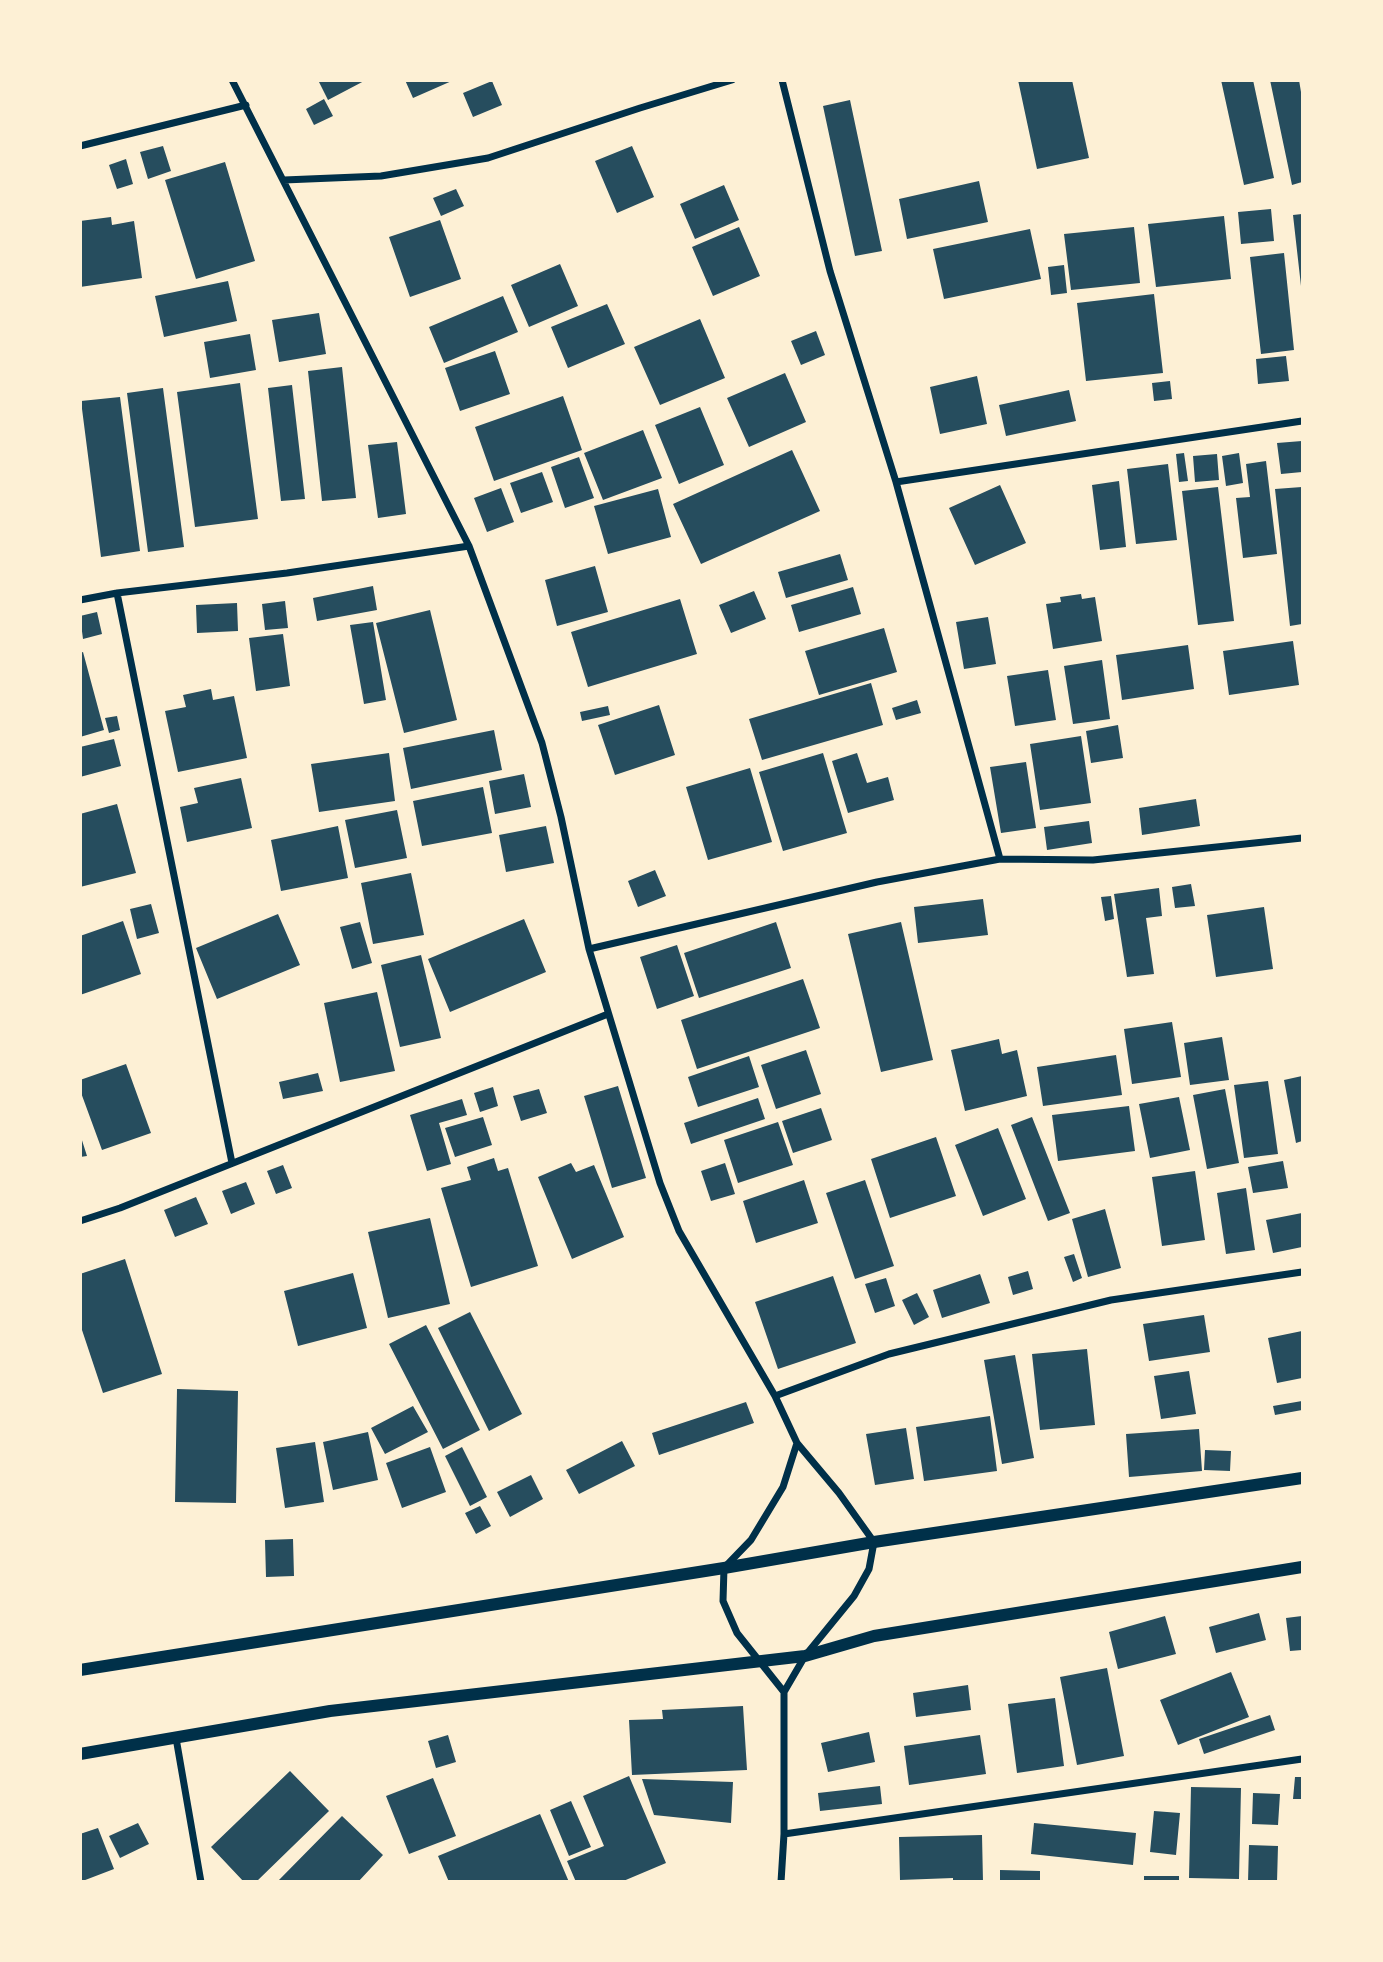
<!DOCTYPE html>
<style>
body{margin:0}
#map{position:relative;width:1383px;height:1962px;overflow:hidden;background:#fdf0d5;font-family:"DM Sans",sans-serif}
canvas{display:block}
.frame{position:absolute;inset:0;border:82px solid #fdf0d5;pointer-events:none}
</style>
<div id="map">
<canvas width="1383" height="1962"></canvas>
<div class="frame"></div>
</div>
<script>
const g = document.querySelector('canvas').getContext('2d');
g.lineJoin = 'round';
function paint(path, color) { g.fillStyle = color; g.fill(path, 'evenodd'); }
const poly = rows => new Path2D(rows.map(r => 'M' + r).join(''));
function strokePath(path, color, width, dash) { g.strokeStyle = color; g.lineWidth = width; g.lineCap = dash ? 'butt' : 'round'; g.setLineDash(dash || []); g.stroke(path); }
const building = poly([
 [318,80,366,80,328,100],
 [405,80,454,80,413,98],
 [1018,80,1072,80,1089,158,1037,169],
 [1221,80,1253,80,1274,178,1244,185],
 [1270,80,1299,80,1302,98,1302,182,1292,185],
 [492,81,502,105,473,117,463,93],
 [324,99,333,116,314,125,306,109],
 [850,100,882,251,855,256,823,106],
 [163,146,171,171,148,179,140,152],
 [632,146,654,197,617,213,595,161],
 [126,159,133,184,117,189,109,165],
 [225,162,255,261,196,279,165,180],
 [979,181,988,222,907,239,899,199],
 [724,185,739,220,695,239,680,204],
 [456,189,464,206,441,216,433,198],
 [1271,209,1274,241,1241,244,1238,212],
 [1302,214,1302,286,1301,286,1293,215],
 [1224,216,1231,279,1156,287,1148,224],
 [111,217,112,225,134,221,142,278,80,287,80,221],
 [440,220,461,279,410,297,389,237],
 [739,227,760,276,713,296,692,247],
 [1134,227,1140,283,1071,290,1064,234],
 [1030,229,1041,279,944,299,933,249],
 [1284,253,1294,350,1261,354,1250,257],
 [560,264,578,306,529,327,511,285],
 [1064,265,1067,293,1051,295,1048,267],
 [228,281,237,321,164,337,155,296],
 [1154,294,1163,373,1086,381,1077,303],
 [503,296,518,332,444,363,429,327],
 [607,304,625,344,568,368,551,327],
 [319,313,326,354,279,362,272,320],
 [700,319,725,378,660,405,634,347],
 [816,331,825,355,801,365,791,341],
 [250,334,256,370,210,378,204,342],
 [495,351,510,394,460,411,445,368],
 [1286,356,1289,381,1258,384,1256,359],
 [342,367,356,498,322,501,308,371],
 [785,373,806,422,749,447,727,398],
 [977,376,987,424,940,434,930,387],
 [1170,381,1172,399,1154,401,1152,383],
 [240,383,258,519,195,527,177,392],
 [292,385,305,499,281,501,268,388],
 [163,388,184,547,148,552,127,393],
 [1069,390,1076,421,1006,436,999,405],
 [563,396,582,450,494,481,475,427],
 [120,397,140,551,101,557,81,401],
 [700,407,724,465,679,484,655,425],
 [643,430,662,478,603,500,584,453],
 [1302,441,1302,472,1281,474,1277,443],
 [397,442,406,514,378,518,368,445],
 [792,450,820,511,701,564,673,504],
 [1184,453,1188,481,1179,482,1176,454],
 [1239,453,1243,483,1226,486,1222,456],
 [1217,454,1219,480,1195,482,1193,456],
 [579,457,594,498,565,508,551,467],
 [1266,461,1277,554,1243,558,1236,498,1250,497,1246,464],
 [1168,464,1177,540,1136,544,1127,469],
 [542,472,553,502,521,513,510,483],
 [1119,481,1126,547,1100,550,1092,485],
 [1000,485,1026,543,975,565,949,508],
 [1218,487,1234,621,1198,625,1182,491],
 [1302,487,1302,624,1290,626,1275,489],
 [501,488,514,522,487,532,474,498],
 [658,489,671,537,608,554,594,506],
 [840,554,848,580,786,598,778,572],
 [595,566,608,612,557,626,545,580],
 [373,586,377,610,317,621,313,598],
 [853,587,861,614,799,632,791,605],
 [754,591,766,619,731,633,719,605],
 [1081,594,1082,599,1095,597,1102,641,1053,649,1046,604,1061,602,1060,597],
 [680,599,697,654,588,687,571,632],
 [285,601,288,628,265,630,262,604],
 [237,603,238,631,197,633,196,605],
 [430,610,457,720,404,733,376,623],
 [97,612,102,634,83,639,80,616],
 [988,617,996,664,964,669,956,622],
 [373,622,386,700,364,704,350,625],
 [884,628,897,672,819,695,805,651],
 [283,634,290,686,256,691,249,638],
 [1293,641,1299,685,1229,695,1223,651],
 [1188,645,1194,689,1122,700,1116,655],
 [83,652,104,730,80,737,80,653],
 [1102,660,1110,719,1073,724,1064,666],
 [1048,670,1056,720,1015,726,1007,676],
 [871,683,883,725,762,760,749,719],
 [211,689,213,700,234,696,247,758,178,772,165,711,186,707,183,695],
 [917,700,921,713,896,720,892,708],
 [659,705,675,755,615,775,598,725],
 [608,706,610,715,582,721,580,712],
 [117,716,120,730,109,733,105,718],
 [1118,725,1123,758,1091,763,1086,731],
 [494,730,502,770,411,789,403,748],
 [1081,736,1091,803,1040,810,1030,744],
 [114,739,121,766,80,777,80,747],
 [389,753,395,801,319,812,311,764],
 [823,753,847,833,783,851,759,772],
 [857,753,867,783,888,777,894,800,848,813,832,761],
 [1026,762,1036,828,1001,833,990,767],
 [750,768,772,842,708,860,686,787],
 [524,774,531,807,495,814,489,781],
 [241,778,252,828,187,842,180,807,198,803,194,788],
 [483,787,492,833,422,846,413,801],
 [1196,799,1200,826,1142,835,1139,808],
 [117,804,136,873,80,887,80,814],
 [397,810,407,858,355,868,345,820],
 [1089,821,1092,843,1047,850,1044,827],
 [338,826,348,878,281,891,271,840],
 [546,826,554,863,506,872,499,835],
 [655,870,666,896,638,907,628,881],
 [411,873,424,935,373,944,361,883],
 [1191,884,1195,906,1175,908,1172,887],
 [1159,888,1162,916,1146,918,1154,974,1127,977,1114,894],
 [1111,896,1114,919,1105,921,1101,897],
 [983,899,988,935,918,943,914,907],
 [151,904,159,933,137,939,130,909],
 [1264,907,1273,969,1216,977,1207,915],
 [278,914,300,965,217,999,196,948],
 [524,919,546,972,450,1012,428,959],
 [123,921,141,974,80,995,80,936],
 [360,922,372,963,352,969,340,927],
 [776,922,791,968,699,998,684,953],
 [901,922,933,1060,881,1072,848,934],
 [677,945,694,996,657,1009,640,957],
 [421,955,441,1038,400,1047,381,965],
 [803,979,820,1028,697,1069,681,1020],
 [377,992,395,1071,340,1082,324,1003],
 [1172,1022,1181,1077,1132,1084,1124,1029],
 [1222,1037,1229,1080,1190,1085,1184,1043],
 [999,1039,1002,1054,1017,1050,1027,1096,965,1111,951,1050],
 [806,1050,821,1094,776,1109,761,1065],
 [1116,1055,1122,1095,1043,1106,1037,1067],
 [749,1056,759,1087,698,1107,688,1077],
 [126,1064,151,1133,102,1150,80,1090,80,1080],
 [318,1073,323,1091,283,1099,279,1082],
 [1302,1076,1302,1141,1296,1143,1284,1080],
 [1268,1081,1278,1154,1244,1158,1234,1085],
 [618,1086,646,1178,612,1188,584,1096],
 [493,1087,498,1106,480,1112,474,1093],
 [539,1089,547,1113,521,1121,513,1096],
 [1225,1089,1239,1163,1207,1169,1193,1095],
 [1179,1097,1190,1150,1150,1158,1139,1104],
 [758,1098,765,1119,691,1144,684,1123],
 [462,1099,467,1115,439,1123,451,1164,427,1171,410,1115],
 [1129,1106,1135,1151,1058,1161,1052,1115],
 [821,1108,832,1140,793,1153,782,1121],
 [483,1117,492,1145,455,1157,445,1128],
 [1032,1117,1070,1213,1048,1221,1011,1125],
 [778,1122,793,1165,738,1183,724,1140],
 [998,1128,1026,1199,983,1216,955,1145],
 [80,1134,87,1156,80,1157],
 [936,1137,956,1196,890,1218,871,1159],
 [494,1158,498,1171,508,1168,538,1266,471,1287,441,1188,471,1180,467,1167],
 [1283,1161,1288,1188,1253,1193,1248,1167],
 [571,1163,576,1172,594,1165,624,1237,572,1259,538,1177],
 [725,1163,735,1194,711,1201,701,1171],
 [283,1165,292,1188,276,1194,267,1171],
 [1195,1171,1205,1240,1162,1246,1152,1177],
 [804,1180,818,1223,756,1243,743,1201],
 [865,1180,894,1266,855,1279,826,1193],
 [246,1182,255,1204,231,1214,222,1191],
 [1246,1188,1255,1250,1226,1254,1217,1193],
 [196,1197,208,1224,175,1237,164,1210],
 [1105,1209,1121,1268,1088,1277,1072,1219],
 [1302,1213,1302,1247,1273,1253,1266,1220],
 [430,1218,450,1304,388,1318,368,1232],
 [1074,1254,1082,1278,1073,1282,1064,1257],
 [125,1259,162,1374,103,1393,80,1324,80,1274],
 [1028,1271,1033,1289,1013,1295,1008,1277],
 [353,1273,367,1328,298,1346,284,1291],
 [980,1274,990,1303,942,1318,933,1290],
 [833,1276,856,1343,778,1369,755,1302],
 [886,1278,895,1306,875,1313,865,1284],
 [917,1293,929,1317,914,1325,902,1300],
 [470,1312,522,1414,489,1431,438,1328],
 [1204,1315,1210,1352,1149,1361,1143,1324],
 [426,1325,480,1430,443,1449,389,1344],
 [1302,1331,1302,1378,1277,1383,1268,1338],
 [1087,1349,1095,1425,1040,1430,1032,1354],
 [1015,1355,1034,1458,1002,1464,984,1360],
 [1189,1371,1196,1414,1161,1419,1154,1376],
 [177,1389,238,1391,236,1503,175,1502],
 [1302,1401,1302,1410,1275,1415,1273,1406],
 [746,1402,754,1423,659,1455,652,1433],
 [413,1406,428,1432,385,1454,371,1428],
 [990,1416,997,1471,924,1481,916,1427],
 [906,1428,914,1479,875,1485,866,1434],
 [1199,1429,1202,1471,1129,1477,1126,1434],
 [368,1432,378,1480,333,1490,323,1442],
 [622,1441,635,1466,579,1494,566,1470],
 [315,1442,324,1502,285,1508,276,1448],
 [430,1447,446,1492,402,1508,386,1463],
 [462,1447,487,1497,470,1506,445,1456],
 [1205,1450,1231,1451,1230,1471,1204,1470],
 [531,1475,543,1499,510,1517,497,1492],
 [480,1506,491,1526,476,1534,465,1513],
 [293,1539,294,1576,266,1577,265,1540],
 [1259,1613,1266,1640,1216,1653,1209,1627],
 [1165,1616,1176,1654,1118,1669,1109,1632],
 [1302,1616,1302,1650,1290,1651,1286,1618],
 [1107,1668,1124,1756,1077,1765,1060,1677],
 [1231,1672,1249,1717,1178,1745,1160,1700],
 [968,1685,971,1710,916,1717,913,1693],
 [1055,1698,1064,1766,1017,1773,1008,1704],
 [743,1706,747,1770,632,1775,629,1720,663,1719,662,1710],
 [1270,1715,1275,1730,1204,1754,1199,1739],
 [869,1732,875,1762,828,1772,821,1743],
 [448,1735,456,1762,436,1768,428,1741],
 [980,1735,986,1774,909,1785,904,1746],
 [290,1771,329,1811,256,1882,244,1882,211,1847],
 [629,1776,666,1863,621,1882,576,1882,567,1861,604,1846,583,1796],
 [1295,1777,1302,1777,1302,1799,1293,1799],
 [433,1778,456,1836,409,1854,386,1796],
 [642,1779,733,1782,731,1823,654,1815],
 [880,1786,882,1804,820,1811,818,1793],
 [1191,1787,1241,1788,1239,1879,1189,1878],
 [1253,1793,1280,1794,1278,1825,1252,1824],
 [571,1801,591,1847,569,1856,550,1810],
 [1154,1811,1180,1813,1176,1855,1150,1852],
 [540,1814,569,1882,449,1882,438,1856],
 [342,1816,383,1855,358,1882,277,1882],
 [138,1823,149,1844,120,1858,109,1836],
 [1034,1823,1136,1833,1133,1865,1031,1854],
 [98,1828,114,1869,80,1882,80,1834],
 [982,1835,983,1882,953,1882,953,1878,900,1880,899,1837],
 [1249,1845,1278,1846,1277,1882,1248,1882],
 [1000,1870,1040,1871,1040,1882,1000,1882],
 [1144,1876,1179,1876,1179,1882,1144,1882]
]);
const minor = poly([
 [232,80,469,546,542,743,561,817,589,949,660,1183,679,1231,775,1396,797,1443,839,1493,874,1542,869,1569,854,1596,805,1656,784,1692,784,1834,781,1882],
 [782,80,830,271,896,482,1000,859],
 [80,146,246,105],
 [284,180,381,176,488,158,640,108,732,80],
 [896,482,1302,421],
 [117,593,232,1163],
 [80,600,117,593,287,573,469,546],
 [589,949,877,882,1000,859,1093,860,1302,838],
 [80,1221,120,1208,608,1014],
 [775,1396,889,1354,1111,1300,1302,1272],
 [784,1692,737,1633,723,1601,724,1568,751,1540,783,1487,797,1443],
 [176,1738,201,1882],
 [784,1834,1302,1759]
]);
const tertiary = poly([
 [80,1670,724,1568,874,1542,1302,1478],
 [80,1754,330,1711,805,1656,874,1636,1302,1567]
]);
paint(building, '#264d5e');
strokePath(minor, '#003049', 7);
strokePath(tertiary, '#003049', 12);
</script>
